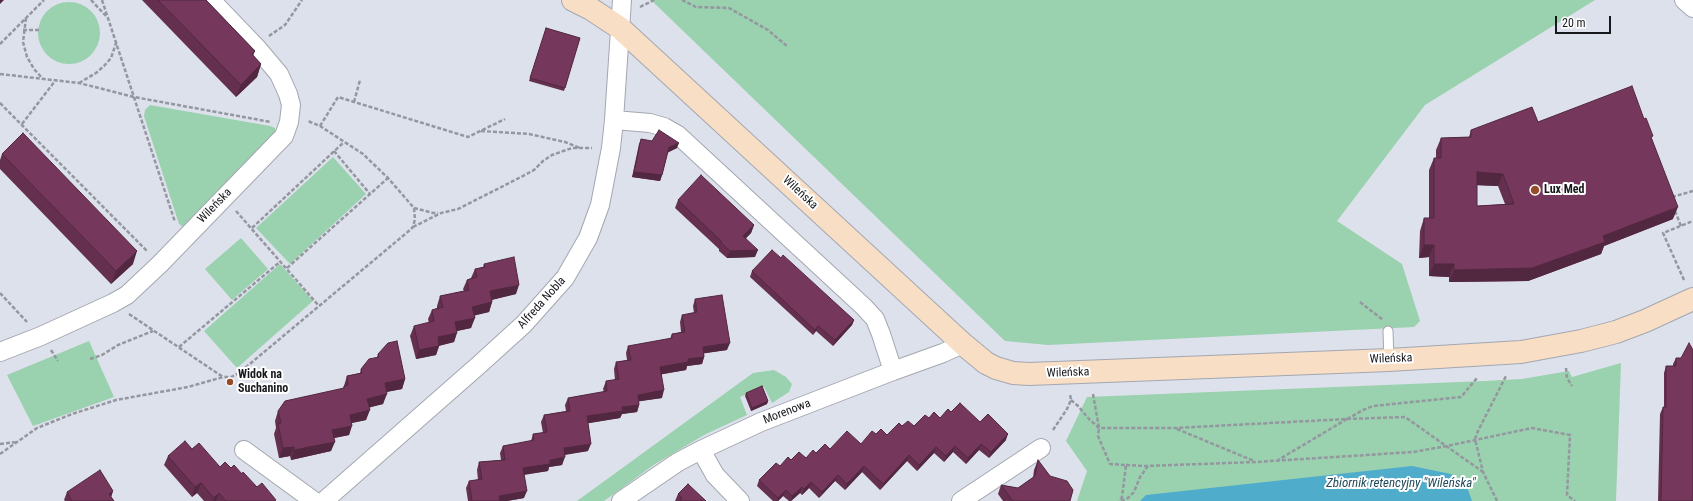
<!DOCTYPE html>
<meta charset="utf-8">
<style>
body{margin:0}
#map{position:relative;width:1693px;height:501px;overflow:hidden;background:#dde1eb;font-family:"Roboto Condensed",sans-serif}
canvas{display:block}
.scale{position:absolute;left:1555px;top:16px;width:56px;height:18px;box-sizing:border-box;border:2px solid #17181c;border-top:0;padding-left:5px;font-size:12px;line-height:14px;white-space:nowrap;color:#17181c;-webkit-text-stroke:3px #fff;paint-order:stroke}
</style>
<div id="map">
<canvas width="1693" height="501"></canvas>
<div class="scale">20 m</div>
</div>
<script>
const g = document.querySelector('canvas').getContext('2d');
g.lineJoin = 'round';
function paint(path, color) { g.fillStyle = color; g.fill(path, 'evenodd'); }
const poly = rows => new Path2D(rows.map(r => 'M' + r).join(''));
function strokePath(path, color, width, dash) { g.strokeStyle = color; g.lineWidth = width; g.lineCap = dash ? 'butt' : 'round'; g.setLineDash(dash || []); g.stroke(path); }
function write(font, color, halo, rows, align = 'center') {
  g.font = font + ' "Roboto Condensed",sans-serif'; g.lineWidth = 4; g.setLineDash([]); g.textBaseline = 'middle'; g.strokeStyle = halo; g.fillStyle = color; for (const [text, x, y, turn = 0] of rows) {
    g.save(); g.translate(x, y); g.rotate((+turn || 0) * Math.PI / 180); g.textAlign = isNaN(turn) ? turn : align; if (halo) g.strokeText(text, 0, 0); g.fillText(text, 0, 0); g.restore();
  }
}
const green = poly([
 [651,0,1595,0,1425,105,1337,221,1402,264,1420,321,1414,327,1048,345,1005,341],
 '38 33a31 31 0 1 1 62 0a31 31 0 1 1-62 0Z',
 [150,105,270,126,275,128,276,132,184,227,182,226,179,224,144,116,145,110],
 [333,157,366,194,290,264,256,228],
 [241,238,268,269,232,300,205,269],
 [280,264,313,301,237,368,204,331],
 [89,341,114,397,33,426,7,375],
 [1621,363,1616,501,1077,501,1087,471,1066,441,1087,397,1485,381,1522,379,1569,371,1572,377],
 [774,370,786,377,792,384,789,392,772,403,764,387,740,397,747,415,706,434,655,464,604,501,577,501,753,373]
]);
const water = poly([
 [1412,466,1451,474,1467,487,1472,501,1140,501,1146,495]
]);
const path = poly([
 [91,0,106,16],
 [102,0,175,222],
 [682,0,696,7,729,8,768,30,788,47],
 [640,7,654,0],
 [26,18,23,42,27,57,34,69,43,79],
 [23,30,41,30],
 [269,36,285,25,302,0],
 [0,44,44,0],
 [0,74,79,83,134,97,271,122],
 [79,83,96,73,104,66,111,58,116,43],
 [354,102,360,80],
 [0,103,147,251],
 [22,124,55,81],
 [320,126,338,97,468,137,505,119],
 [481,131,529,134,565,142,580,148],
 [334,151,370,194],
 [1672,197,1693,191],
 [414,208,433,213,438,213],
 [236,211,319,306],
 [1675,211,1681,226],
 [413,227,441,213,458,209,521,177,534,170,543,161,552,155,572,148,592,148],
 [252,228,344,142],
 [287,268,388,178],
 [1684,280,1663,233,1693,221],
 [0,293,27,322],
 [1360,302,1383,320],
 [129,314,223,377],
 [179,347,281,261],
 [51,350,58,361],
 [90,359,102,355,118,345,153,331],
 [1566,368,1567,378,1572,386],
 [1093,394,1099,428,1098,436,1110,464,1126,465,1122,497,1119,501],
 [1071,400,1078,406,1089,419,1099,428,1175,428,1347,419,1278,460],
 [1347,419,1405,417,1483,472],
 [1347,419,1363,410,1373,406,1461,397,1477,378],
 [1177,429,1254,461],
 [1053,430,1067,409,1071,400,1070,394],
 [0,444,17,442],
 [0,454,37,428,72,414,116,400,188,387,223,377,231,377,239,373,410,230,413,227,415,219,414,208,388,178,363,154,320,126,308,121],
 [1126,465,1145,466,1256,462,1413,452,1447,446,1532,428,1570,435,1567,495,1575,501],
 [1121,501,1128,498,1134,492,1140,477,1148,466],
 [1497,501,1483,472,1475,439,1478,431,1506,376]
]);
const lane = poly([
 [1388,331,1389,360]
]);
const street = poly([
 [1684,0,1693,8],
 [614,120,650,123,664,127,678,135,864,307,875,319,881,334,893,371],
 [0,352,41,336,113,303,127,295,160,264,284,136,289,122,291,105,288,94,279,74,257,48,211,0],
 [244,450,314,501],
 [701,450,715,475,740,501],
 [324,501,480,364,524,324,565,278,588,238,600,205,611,148,614,120,622,0],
 [621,501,678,462,701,450,761,422,893,371,943,353,963,344],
 [961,501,1041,448]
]);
const secondary = poly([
 [573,0,591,9,620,28,963,344,986,363,996,368,1013,373,1029,374,1389,360,1521,352,1581,341,1616,332,1645,321,1693,299]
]);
const wall = poly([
 [142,0,206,0,255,51,253,56,261,64,257,77,236,97],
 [546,28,580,38,564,91,529,81],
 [1644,119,1652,139,1673,219,1604,246,1601,254,1528,281,1449,282,1449,277,1429,276,1429,257,1419,258,1420,231,1424,218,1429,218,1429,170,1434,158,1436,158,1436,150,1441,138,1469,137,1471,130,1538,122],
 [1477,185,1498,186,1505,204,1477,206],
 [641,139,677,148,668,152,662,175,660,181,632,177,639,144],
 [2,154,133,264,111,284,0,169,0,160],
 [678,200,754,225,751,233,746,238,755,257,727,258,719,251,719,249,675,208],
 [781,258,854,320,852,325,833,346,816,331,813,335,750,277,752,271],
 [484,264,516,294,492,300,492,302,489,312,474,315,471,328,457,331,454,342,439,346,436,355,416,359,410,336,414,326,429,323,428,319,432,310,437,308,437,306,440,296,464,291,463,289,467,280,471,278,475,269,483,267],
 [695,299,727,350,704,353,704,357,702,364,687,366,686,370,662,374,662,398,639,401,639,405,637,412,622,414,620,418,588,423,588,451,565,455,562,465,549,467,548,471,524,475,524,498,507,501,468,501,466,488,469,481,478,480,477,470,479,462,501,460,500,453,503,446,531,441,533,434,543,433,541,422,544,415,566,411,565,405,568,398,604,392,603,389,606,381,615,380,614,369,616,362,627,360,626,353,628,346,670,339,672,334,681,332,680,322,682,315,694,313,693,306],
 [378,354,405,379,402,389,386,392,383,404,369,407,366,420,352,423,349,435,334,438,331,451,291,460,290,456,279,458,274,434,276,428,275,421,278,411,343,389,347,376,360,373,361,369,377,357],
 [1676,358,1693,501,1658,501,1660,414,1663,407,1664,407,1664,373,1666,366,1673,366,1673,364],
 [746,393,768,401,767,404,751,411,745,396],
 [951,412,980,422,1006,440,989,458,979,450,966,464,953,452,944,462,934,453,917,471,907,461,880,490,862,472,845,490,835,481,819,498,809,488,802,495,800,493,791,501,789,501,783,496,778,501,773,501,757,486,759,480,780,466,791,460,806,458,816,453,830,449,861,444,876,434,887,435,902,426,914,426,929,418,940,418],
 [192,449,220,467,231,468,242,474,257,487,276,500,275,501,204,501,197,493,192,497,164,465,168,456],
 [1038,460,1050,476,1070,501,1003,501,998,494,1001,485,1018,488,1033,478,1034,470],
 [113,491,111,497,114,501,65,501,64,500,67,492],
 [678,494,706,501,675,501]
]);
const shadedWall = poly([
 [0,0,4,0,0,4],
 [261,64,257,77,236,97,241,85],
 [679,143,677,148,667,153,669,147],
 [634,172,662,175,660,181,632,177],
 [1477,172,1503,174,1498,186,1472,185],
 [1678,207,1673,219,1604,246,1601,254,1528,281,1449,282,1454,270,1603,236],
 [754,225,751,233,740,244,743,236],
 [1424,245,1434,245,1429,257,1419,258],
 [758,250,755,257,727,258,730,251],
 [137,251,133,264,111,284,116,271],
 [1434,264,1454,264,1449,277,1429,276],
 [519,285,516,294,486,301,490,291],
 [492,302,489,312,469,317,472,307],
 [475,318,471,328,452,332,455,322],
 [854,320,852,325,833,346,835,340],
 [818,326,816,331,813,335,815,330],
 [457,333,454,342,437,346,439,346,436,355,416,359,419,350,438,337],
 [730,343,727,350,700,354,703,347],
 [704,357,702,364,687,366,686,370,658,375,660,367,688,359],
 [405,379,402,389,381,393,385,383],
 [664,390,662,398,635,402,638,395],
 [387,394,383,404,364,409,367,399],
 [768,401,767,404,751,411,752,408],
 [639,405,637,412,622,414,620,418,584,424,587,416,622,407],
 [370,410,366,420,346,424,350,415],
 [352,426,349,435,329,439,332,430],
 [1008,434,1006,440,989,458,991,452],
 [335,442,331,451,291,460,294,450],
 [591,444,588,451,561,455,564,448],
 [981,444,979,450,966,464,968,458],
 [955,446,953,452,944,462,946,456],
 [294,447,290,456,279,458,283,448],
 [936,447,934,453,917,471,919,465],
 [909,455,907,461,880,490,883,484],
 [565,457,562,465,549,467,548,471,520,475,523,468,550,460],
 [864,466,862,472,845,490,847,484],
 [838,475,835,481,819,498,822,492],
 [811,482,809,488,802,495,804,489],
 [201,483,197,493,192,497,195,487],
 [802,487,800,493,791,501,792,496],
 [786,490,783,496,778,501,777,501,778,498],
 [113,491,110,500,109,494],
 [527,491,524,498,507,501,497,501,499,496],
 [219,493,216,501,213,501,214,498]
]);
const building = poly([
 [158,0,206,0,255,51,252,54,261,64,241,85,158,0],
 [546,28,580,38,565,88,530,78,546,28],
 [1632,86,1644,119,1646,118,1653,136,1651,137,1678,207,1603,236,1605,242,1532,268,1454,270,1454,264,1434,264,1434,245,1424,245,1424,218,1434,218,1434,158,1441,158,1441,138,1471,137,1471,130,1532,107,1538,122,1632,86],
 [1477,172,1503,174,1514,204,1477,206,1477,172],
 [659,130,679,143,669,147,662,175,634,172,641,139,652,141,659,130],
 [23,133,137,251,116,271,2,154,23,133],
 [701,175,754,225,743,236,758,250,730,251,721,243,722,242,678,200,701,175],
 [772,250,781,258,783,255,854,320,835,340,818,326,815,330,752,271,772,250],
 [514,257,519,285,490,291,492,302,472,307,475,318,455,322,457,333,438,337,439,346,419,350,414,326,434,321,432,310,443,307,440,296,469,290,467,280,477,277,475,269,485,267,484,264,514,257],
 [722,295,730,343,703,347,704,357,688,359,688,362,660,367,664,390,638,395,639,405,622,407,623,411,587,416,591,444,564,448,565,457,550,460,550,464,523,468,527,491,499,496,500,501,472,501,469,481,482,479,479,462,505,460,503,446,534,440,533,434,547,432,544,415,570,411,568,398,607,391,606,381,619,379,616,362,631,360,628,346,672,338,672,334,685,332,682,315,697,312,695,299,722,295],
 [397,341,405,379,385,383,387,394,367,399,370,410,350,415,352,426,332,430,335,442,294,450,294,447,283,448,278,424,281,423,278,411,285,401,344,388,344,386,348,385,347,376,362,373,361,369,369,359,379,357,378,354,388,343,397,341],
 [1689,343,1693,350,1693,501,1661,501,1663,407,1666,407,1666,366,1676,366,1676,358,1681,358,1689,343],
 [762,386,768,401,752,408,746,393,762,386],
 [960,403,980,422,988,414,1008,434,991,452,981,444,968,458,955,446,946,456,936,447,919,465,909,455,883,484,864,466,847,484,838,475,822,492,811,482,804,489,802,487,792,496,786,490,778,498,759,480,776,463,780,466,788,457,791,460,799,452,806,458,813,450,816,453,825,444,830,449,847,431,861,444,872,431,876,434,881,429,887,435,899,423,902,426,908,421,914,426,925,415,929,418,934,412,940,418,948,409,951,412,960,403],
 [185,441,192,449,199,443,220,467,225,462,231,468,234,465,242,474,243,472,257,487,262,483,276,500,274,501,226,501,219,493,214,498,201,483,195,487,168,456,185,441],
 [1038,460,1050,476,1067,481,1073,490,1070,501,1013,501,1001,485,1018,488,1035,476,1038,460],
 [100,470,113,491,109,494,114,501,72,501,67,492,100,470],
 [688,484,706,501,680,501,682,498,678,494,688,484]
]);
const markers = [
 [1535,190,5,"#944d27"],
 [230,382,4,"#944d27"]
];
const poiNames = [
 ["Lux Med",1544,190],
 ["Widok na",238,375],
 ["Suchanino",238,389]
];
const streetNames = [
 ["Wileńska",800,193,43],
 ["Wileńska",215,206,-46],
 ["Alfreda Nobla",542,303,-48],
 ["Wileńska",1391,359,-2],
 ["Wileńska",1068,373,-2],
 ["Morenowa",787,412,-21]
];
const waterNames = [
 ["Zbiornik retencyjny \"Wileńska\"",1401,484]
];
paint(green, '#9ad1af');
paint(water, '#50accb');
strokePath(lane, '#a4a7b1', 11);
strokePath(street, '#a4a7b1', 20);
strokePath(secondary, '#a4a7b1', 24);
strokePath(path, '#94979f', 2.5, [4, 2]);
strokePath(lane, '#fff', 9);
strokePath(street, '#fff', 18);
strokePath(secondary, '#f7dec4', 22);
paint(wall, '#65304f');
paint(shadedWall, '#522740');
paint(building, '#75385c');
strokePath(building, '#522740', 1);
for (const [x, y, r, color] of markers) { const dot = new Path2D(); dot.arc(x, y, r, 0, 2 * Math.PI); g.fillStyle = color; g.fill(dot); strokePath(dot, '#fff', 1.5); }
write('bold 12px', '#17181c', '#fff', poiNames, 'left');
write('12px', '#17181c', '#fff', streetNames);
write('italic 13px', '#244c5a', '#fff', waterNames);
</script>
